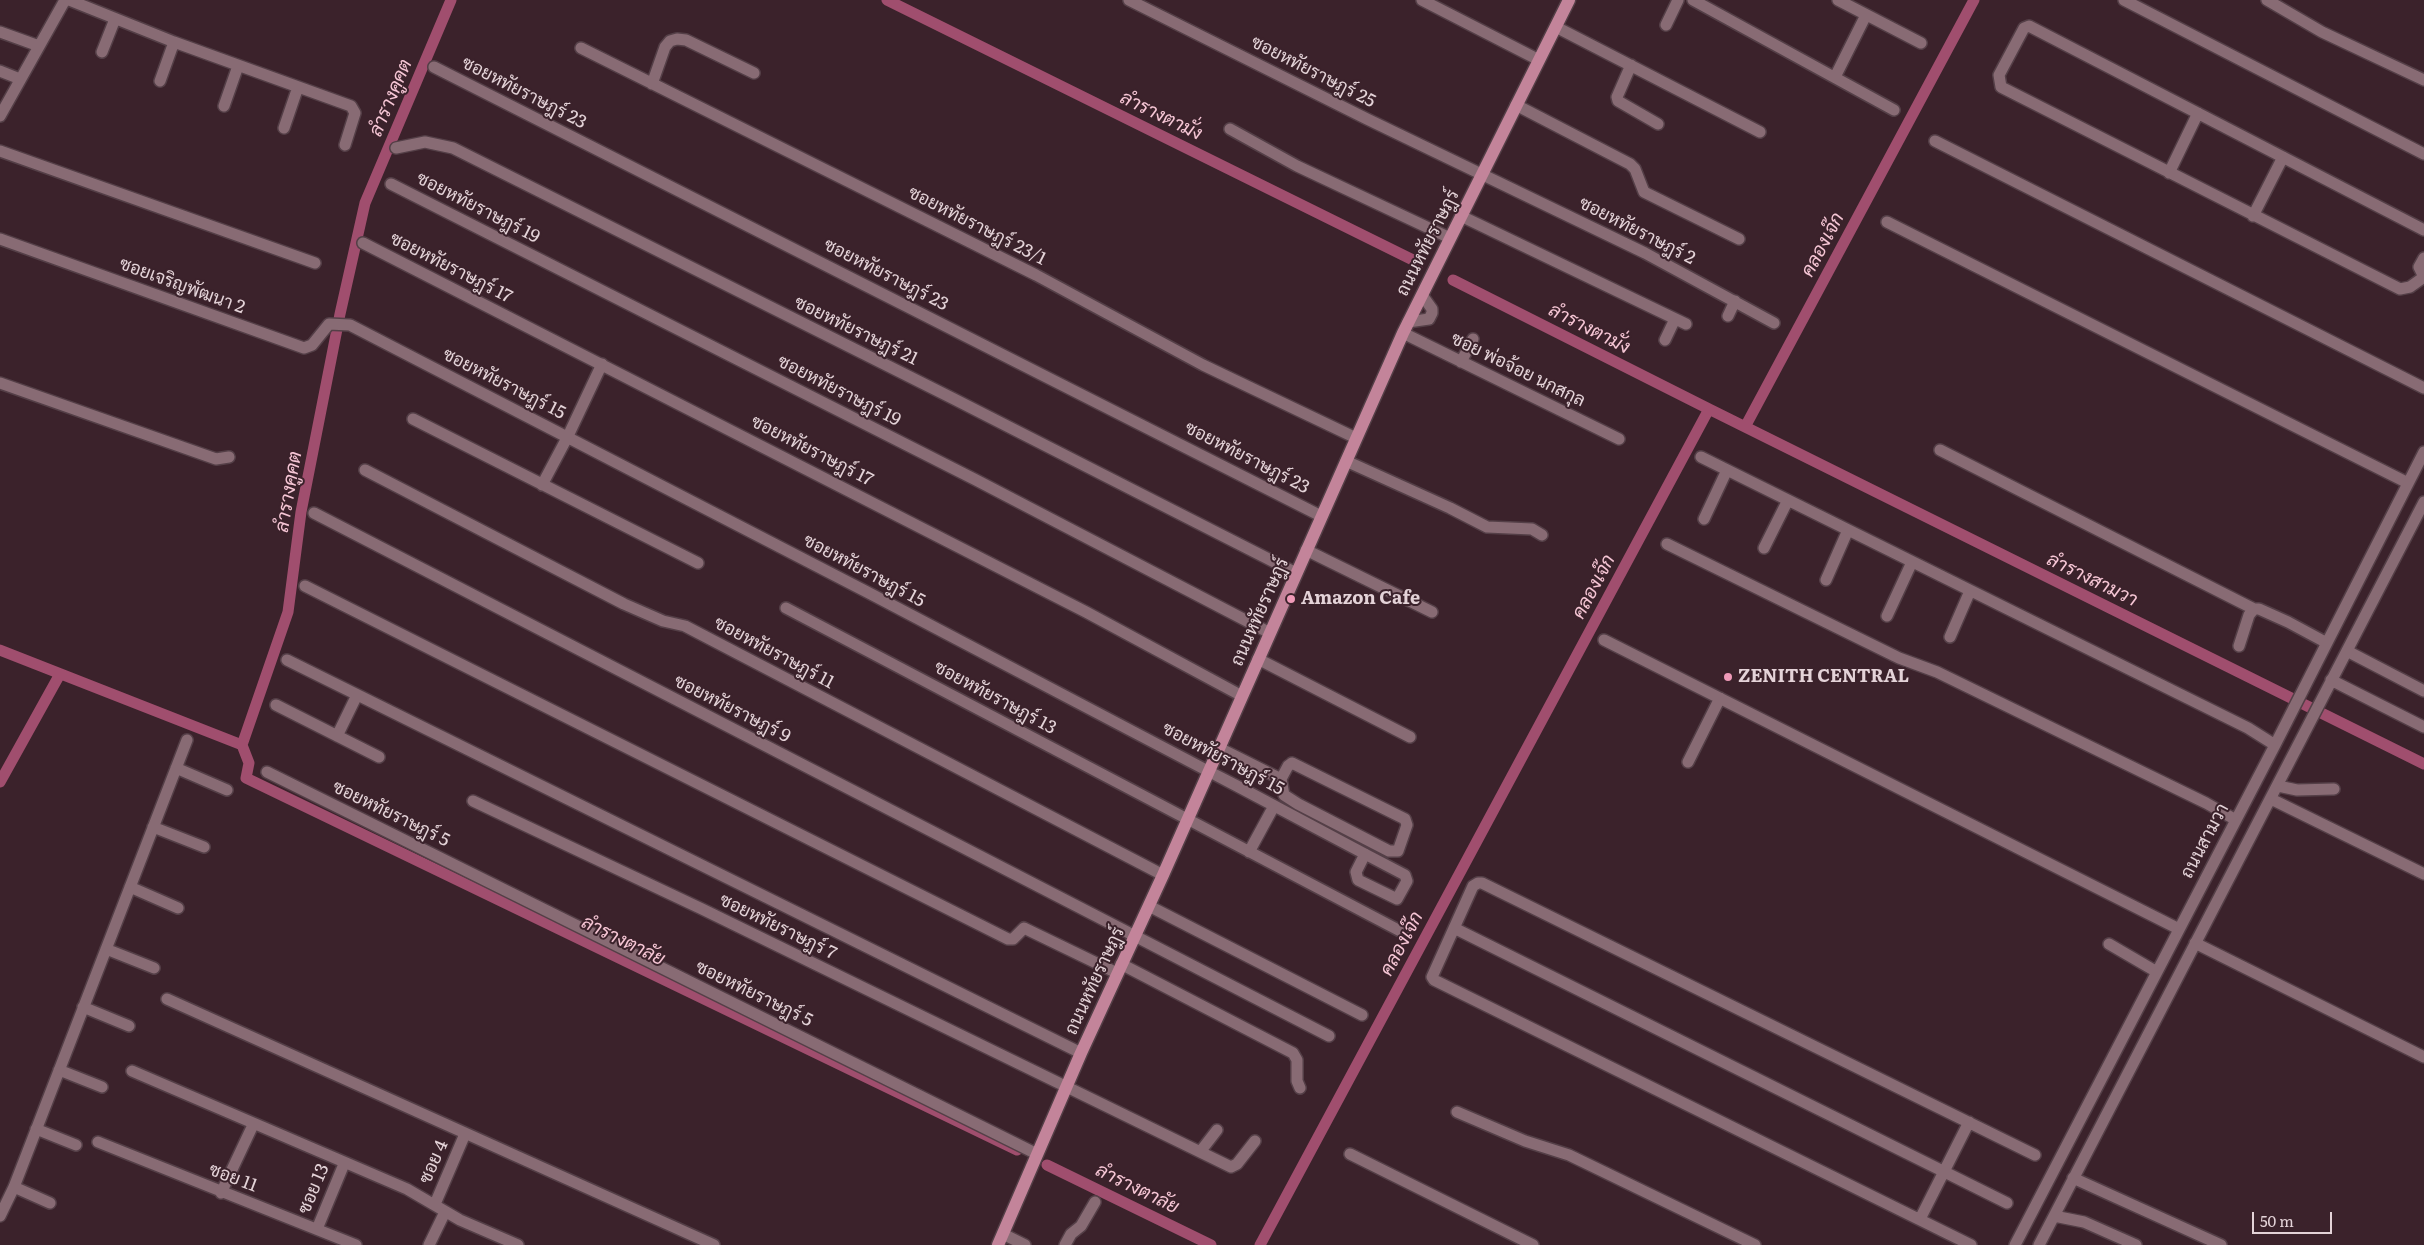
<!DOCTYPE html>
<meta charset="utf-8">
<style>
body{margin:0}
#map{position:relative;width:2424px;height:1245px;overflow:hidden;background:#3b222b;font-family:Literata,serif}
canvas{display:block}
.scale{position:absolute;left:2252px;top:1212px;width:80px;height:22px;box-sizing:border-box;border:2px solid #e4d3d8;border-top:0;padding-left:6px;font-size:15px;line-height:18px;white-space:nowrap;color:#e4d3d8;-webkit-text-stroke:4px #3b222b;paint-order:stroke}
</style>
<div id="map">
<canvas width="2424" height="1245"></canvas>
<div class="scale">50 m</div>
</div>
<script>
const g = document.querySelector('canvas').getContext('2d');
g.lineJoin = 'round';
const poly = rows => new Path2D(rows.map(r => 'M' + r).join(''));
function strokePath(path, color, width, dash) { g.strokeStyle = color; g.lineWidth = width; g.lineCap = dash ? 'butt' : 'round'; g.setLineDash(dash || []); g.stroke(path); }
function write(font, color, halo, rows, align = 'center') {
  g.font = font + ' Literata,Sarabun,serif'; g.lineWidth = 4; g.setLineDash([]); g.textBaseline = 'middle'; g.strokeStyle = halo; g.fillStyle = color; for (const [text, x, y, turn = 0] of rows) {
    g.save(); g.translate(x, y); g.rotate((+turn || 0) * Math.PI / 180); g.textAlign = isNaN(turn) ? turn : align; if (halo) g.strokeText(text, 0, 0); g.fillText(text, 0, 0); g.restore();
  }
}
const canal = poly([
 [887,0,1419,263],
 [1453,280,1709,409],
 [1745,427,1974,0],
 [0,650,242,745,288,612,301,512,340,314,365,203,451,0],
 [242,745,249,763,246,778,1017,1150],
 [0,782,60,674],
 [1047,1165,1211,1245],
 [1260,1245,1709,409,2424,764]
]);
const minor = poly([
 [69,0,174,42,351,106,355,113,345,145],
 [1129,0,1367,119,1645,253,1774,323],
 [1422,0,1539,60],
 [1693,0,1894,110],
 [1838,0,1921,43],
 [2124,0,2424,154],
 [2267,0,2322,32,2424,80],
 [1666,25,1678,0],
 [1556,27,1760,132],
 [0,32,39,46],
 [581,48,1036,275,1203,365,1356,438],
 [102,52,115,19],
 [1631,65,1617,97,1618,101,1658,124],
 [434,67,1321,516],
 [0,71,20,79],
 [1835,77,1866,15],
 [160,81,174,42],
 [652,84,665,47,670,41,677,39,686,40,754,73],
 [1516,105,1630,164,1635,169,1644,192,1739,239],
 [224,106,238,66],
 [0,116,65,0],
 [284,128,298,87],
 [1230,129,1297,166,1450,238],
 [1935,141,2424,388],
 [396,148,425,142,453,148,954,399,1296,573],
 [0,151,315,263],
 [2169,173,2198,113],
 [391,184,976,480,1270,633],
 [1461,216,1686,324],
 [2253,216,2283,157],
 [1887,222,2408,483],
 [0,239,304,348,312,345,329,324,350,325,869,593,1208,771,1237,786,1365,854,1405,875,1407,881,1397,899,1358,880,1356,872,1365,854],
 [363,243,1086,612,1242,696],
 [2424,258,2419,267,2424,277],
 [2424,277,2410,287,2400,289,2001,87,1999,75,2024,28,2029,26,2424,230],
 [1728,316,1735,301],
 [1408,322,1429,319,1432,313,1432,309,1422,295],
 [1403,333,1619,439],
 [1665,340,1675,319],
 [1461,362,1473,339],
 [0,383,216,459,229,457],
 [413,419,698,563],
 [1940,450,2254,609],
 [1701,457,2248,728,2275,745],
 [1346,461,1450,508,1487,527,1532,529,1542,535],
 [365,470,624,604,663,621,685,626,1163,875],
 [542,485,568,436,602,364],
 [314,513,1329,1036],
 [1704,519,1727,470],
 [1667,544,1899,658,1937,672,2206,803,2236,820],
 [1764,548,1788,500],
 [1306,550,1432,612],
 [1826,580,1848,530],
 [305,586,1008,939,1013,939,1024,928,1117,973],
 [786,608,1404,933],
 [1887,616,1912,562],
 [1950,637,1970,591],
 [1604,640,2179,929],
 [2239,646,2249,615,2254,609,2259,609,2288,622,2327,643],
 [2347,651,2424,691],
 [1258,659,1410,737],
 [287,660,1081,1053],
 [2331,680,2424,727],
 [276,705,379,757],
 [337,736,357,695],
 [1219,748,1281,779],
 [1688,762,1720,698],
 [1292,763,1405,819,1407,825,1398,851,1389,851,1298,804,1284,795,1281,779,1288,766,1292,763],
 [176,768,227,790],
 [267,772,1037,1154],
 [2278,786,2297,790,2334,789],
 [2271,799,2424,874],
 [473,801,702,909,1231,1167,1237,1164,1255,1141],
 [153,827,204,847],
 [1249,852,1274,806],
 [130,887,178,908],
 [1149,906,1362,1015],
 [1454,928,2007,1203],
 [2195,943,2424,1057],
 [2109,944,2157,972],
 [106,949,154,968],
 [1121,964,1293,1053,1297,1060,1297,1081,1300,1088],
 [167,999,714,1245],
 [83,1007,129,1026],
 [59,1070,102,1087],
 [132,1071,407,1189,460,1220,518,1245],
 [1457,1112,1525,1141,1569,1155,1755,1245],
 [36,1129,76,1145],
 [98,1142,356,1245],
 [1200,1152,1217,1130],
 [1350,1154,1533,1245],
 [2073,1178,2221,1245],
 [14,1187,50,1203],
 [221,1193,253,1125],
 [435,1204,465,1134],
 [0,1216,14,1187,187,740],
 [2054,1216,2084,1222,2136,1245],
 [1920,1219,1969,1122],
 [317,1229,344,1164],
 [1003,1234,1025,1245],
 [429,1245,445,1212],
 [1065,1245,1071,1234,1081,1226,1095,1202],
 [1971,1245,1434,980,1432,977,1473,886,1478,883,1482,883,2035,1155],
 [2015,1245,2275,745,2424,452],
 [2039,1245,2424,502]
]);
const major = poly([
 [998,1245,1081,1053,1163,875,1403,333,1569,0]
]);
const markers = [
 [1291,599,5,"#ef9ab8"],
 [1728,677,5,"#ef9ab8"]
];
const streetNames = [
 ["ซอยหทัยราษฎร์ 25",1313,72,27],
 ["ซอยหทัยราษฎร์ 23",524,93,27],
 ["ซอยหทัยราษฎร์ 19",478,208,27],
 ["ซอยหทัยราษฎร์ 23/1",977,226,27],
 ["ซอยหทัยราษฎร์ 2",1637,231,27],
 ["ถนนหทัยราษฎร์",1428,243,-63],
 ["ซอยหทัยราษฎร์ 17",451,268,27],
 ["ซอยหทัยราษฎร์ 23",886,275,27],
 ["ซอยเจริญพัฒนา 2",182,286,20],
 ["ซอยหทัยราษฎร์ 21",856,331,26],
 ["ซอย พ่อจ้อย นกสกุล",1518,370,26],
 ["ซอยหทัยราษฎร์ 15",504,384,27],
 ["ซอยหทัยราษฎร์ 19",839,391,27],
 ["ซอยหทัยราษฎร์ 17",812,451,27],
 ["ซอยหทัยราษฎร์ 23",1247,458,27],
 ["ซอยหทัยราษฎร์ 15",864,571,28],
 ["ถนนหทัยราษฎร์",1260,612,-66],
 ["ซอยหทัยราษฎร์ 11",774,653,28],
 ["ซอยหทัยราษฎร์ 13",995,698,28],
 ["ซอยหทัยราษฎร์ 9",732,709,27],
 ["ซอยหทัยราษฎร์ 15",1223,759,28],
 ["ซอยหทัยราษฎร์ 5",391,814,26],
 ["ถนนสามวา",2205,841,-62],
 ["ซอยหทัยราษฎร์ 7",778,927,26],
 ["ถนนหทัยราษฎร์",1095,981,-65],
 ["ซอยหทัยราษฎร์ 5",754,994,26],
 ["ซอย 4",434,1162,-66],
 ["ซอย 11",233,1178,21],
 ["ซอย 13",314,1189,-67]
];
const poiNames = [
 ["Amazon Cafe",1301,599],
 ["ZENITH CENTRAL",1738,677]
];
const waterNames = [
 ["ลำรางคูคต",391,98,-67],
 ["ลำรางตามั่ง",1161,116,26],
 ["คลองเจ๊ก",1823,245,-62],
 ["ลำรางตามั่ง",1589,329,27],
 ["ลำรางคูคต",289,492,-80],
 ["ลำรางสามวา",2092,580,26],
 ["คลองเจ๊ก",1594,587,-62],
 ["ลำรางตาลัย",623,941,26],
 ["คลองเจ๊ก",1402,944,-62],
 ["ลำรางตาลัย",1137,1189,26]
];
strokePath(canal, '#a04e6e', 11);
strokePath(minor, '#543f47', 14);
strokePath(major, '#543f47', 15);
strokePath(minor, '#886b74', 11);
strokePath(major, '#c3849a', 12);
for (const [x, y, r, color] of markers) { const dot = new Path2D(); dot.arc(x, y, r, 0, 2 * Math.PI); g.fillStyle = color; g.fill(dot); strokePath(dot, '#3b222b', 2); }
write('18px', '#e4d3d8', '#3b222b', streetNames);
write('bold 18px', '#e4d3d8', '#3b222b', poiNames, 'left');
write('italic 19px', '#f6c6d5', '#3b222b', waterNames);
</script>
